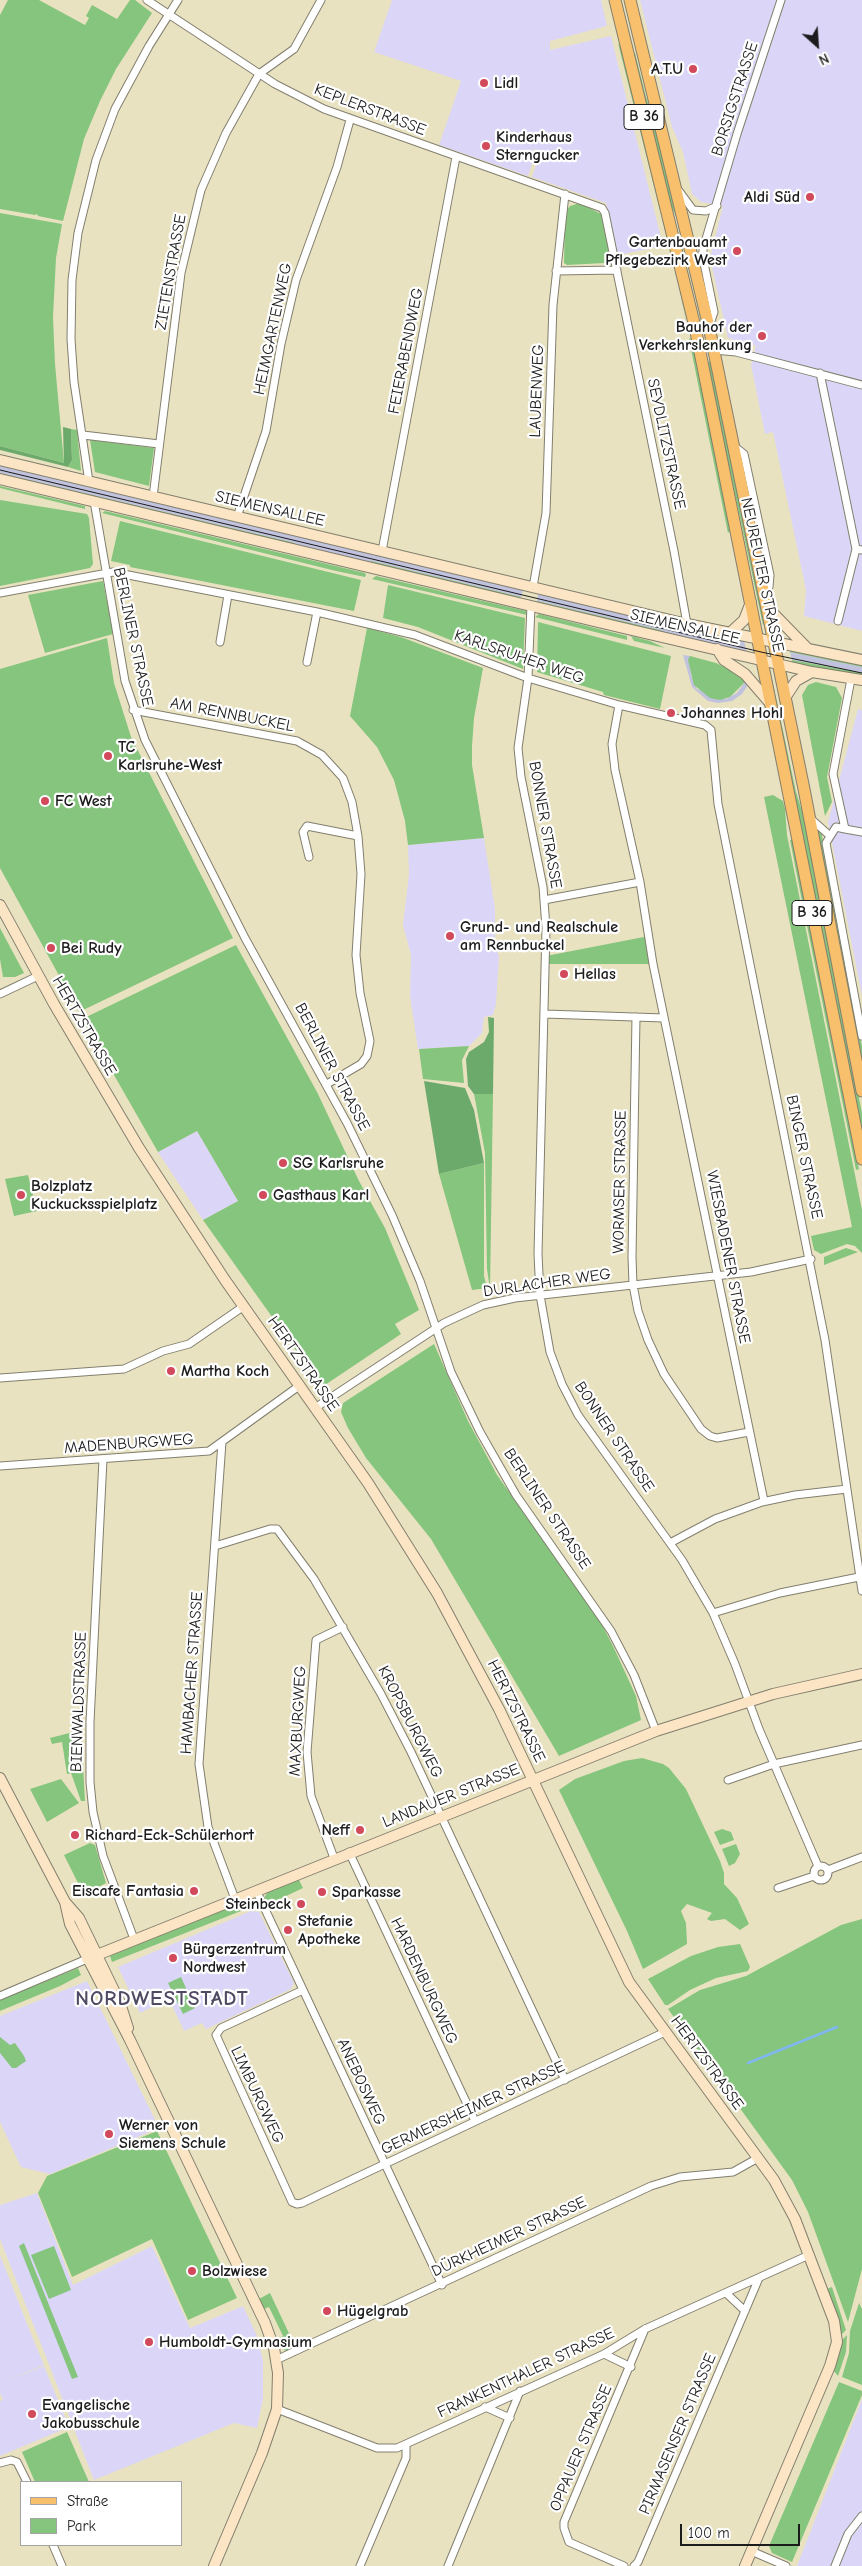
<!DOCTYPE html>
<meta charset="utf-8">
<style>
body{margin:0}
#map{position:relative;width:862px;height:2566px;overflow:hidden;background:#e9e2c1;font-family:"Comic Neue",sans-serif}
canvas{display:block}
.legend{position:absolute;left:20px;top:2481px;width:162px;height:65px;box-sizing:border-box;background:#fff;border:1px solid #a4a4a4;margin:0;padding:6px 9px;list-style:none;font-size:15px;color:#1c1c1c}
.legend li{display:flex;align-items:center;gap:10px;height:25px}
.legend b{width:25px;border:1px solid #a4a4a4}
.north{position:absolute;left:792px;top:20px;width:50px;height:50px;-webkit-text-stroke:4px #fff;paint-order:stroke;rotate:154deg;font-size:14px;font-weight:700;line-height:20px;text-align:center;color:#1c1c1c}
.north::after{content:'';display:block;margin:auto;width:18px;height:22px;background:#1c1c1c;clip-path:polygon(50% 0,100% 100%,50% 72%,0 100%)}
.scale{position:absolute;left:680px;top:2524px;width:120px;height:22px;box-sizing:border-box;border:2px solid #1c1c1c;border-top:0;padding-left:6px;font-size:15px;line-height:18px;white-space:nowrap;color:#1c1c1c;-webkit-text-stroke:4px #fff;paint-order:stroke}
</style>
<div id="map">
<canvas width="862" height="2566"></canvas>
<ul class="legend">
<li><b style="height:6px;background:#f8bf6c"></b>Straße</li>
<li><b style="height:14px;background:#85c57d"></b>Park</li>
</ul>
<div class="north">N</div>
<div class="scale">100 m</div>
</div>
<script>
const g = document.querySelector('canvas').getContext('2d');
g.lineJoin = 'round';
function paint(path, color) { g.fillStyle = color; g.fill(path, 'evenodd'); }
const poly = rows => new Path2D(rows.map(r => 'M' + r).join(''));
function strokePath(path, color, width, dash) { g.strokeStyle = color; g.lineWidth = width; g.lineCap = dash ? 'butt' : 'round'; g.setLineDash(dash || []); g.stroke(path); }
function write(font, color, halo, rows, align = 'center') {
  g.font = font + ' "Comic Neue",sans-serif'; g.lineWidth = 4.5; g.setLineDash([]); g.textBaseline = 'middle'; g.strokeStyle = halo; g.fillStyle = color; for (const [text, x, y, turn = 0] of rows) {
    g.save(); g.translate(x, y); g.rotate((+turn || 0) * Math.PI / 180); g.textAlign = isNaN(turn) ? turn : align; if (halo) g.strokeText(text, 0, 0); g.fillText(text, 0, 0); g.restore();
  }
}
const built = poly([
 [392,0,601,0,607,26,550,41,550,50,611,36,663,246,618,255,606,203,532,177,541,151,533,149,534,158,528,176,439,145,461,81,374,52],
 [640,0,862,0,862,631,804,616,806,590,773,432,765,434,751,365,756,346,728,338,710,258,723,206,701,202,692,194,683,152,672,127],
 [858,709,862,710,862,996,828,822],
 [484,838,495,909,495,946,499,956,496,1004,493,1015,484,1017,482,1033,469,1046,418,1049,410,996,411,955,403,925,409,874,408,845],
 [197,1131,238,1201,203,1220,158,1152],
 [251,1911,259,1912,294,1983,291,1989,206,2029,202,2023,184,2031,169,1999,140,2013,118,1967],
 [87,1981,159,2128,50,2174,21,2167,0,2122,0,2016],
 [37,2193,73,2285,152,2246,190,2328,243,2306,257,2336,263,2361,263,2398,257,2428,234,2423,94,2480,0,2239,0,2205],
 [0,2255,31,2334,28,2335,31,2334,44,2365,5,2381,44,2366,69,2427,0,2456,0,2401,3,2400,0,2393],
 [862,2399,862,2566,797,2566]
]);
const industrial = poly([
 [0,465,443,571,523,590,521,597,371,561,370,565,295,545,295,543,0,473],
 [538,594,744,641,747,653,670,635,660,630,537,601],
 [790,652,862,667,862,673,792,660],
 [683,655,690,656,691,675,697,689,726,699,737,693,745,682,748,685,742,694,732,701,718,703,708,701,692,687]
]);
const green = poly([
 [8,0,39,0,85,25,89,18,86,16,92,5,117,19,130,0,135,0,152,13,116,69,100,101,84,139,63,221,38,216,37,214,35,215,0,209,0,15],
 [618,43,621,48,679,283,688,330,678,282],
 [635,53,646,97,653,117,706,330,703,330,679,224,669,200,633,54],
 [580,203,601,214,610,256,605,263,567,265,564,263,565,212,570,206],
 [0,213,62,224,56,258,53,317,55,364,64,463,0,446],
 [691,338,730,531,728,533,689,339],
 [711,360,765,624,763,625,707,363],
 [71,429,77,430,81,471,68,467,72,460],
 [90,440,154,448,149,486,95,472],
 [0,473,295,543,295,545,0,476],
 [0,486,85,506,85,509,0,488],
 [0,500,87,514,89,518,93,564,90,568,0,586],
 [105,511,365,573,366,575,365,577,336,571,102,513],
 [120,521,361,580,354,611,130,567,130,565,111,561],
 [371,561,521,597,520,600,370,565],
 [376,576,526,611,527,615,372,579],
 [103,581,113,634,45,653,28,595],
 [388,585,525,618,523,669,418,627,383,618],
 [537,601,660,630,669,634,538,604],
 [539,614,627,636,627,640,535,617],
 [538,622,671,656,660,709,604,695,603,692,537,672],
 [367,628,401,637,483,668,474,718,472,746,472,765,484,838,408,845,405,821,394,780,377,747,350,716],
 [631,636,650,641,665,648,634,641],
 [107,638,114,683,131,737,233,938,79,1012,0,868,0,669],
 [790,650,862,665,862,667,790,652],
 [690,656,716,663,731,670,745,682,730,697,720,700,710,698,694,685,688,660],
 [792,660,862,673,862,677,793,666],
 [772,679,796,792,803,814,862,1113,862,1129,770,680],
 [816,682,836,687,842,698,827,777,832,802,825,816,802,695,808,685],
 [773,795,783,801,785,809,787,835,862,1210,862,1253,855,1246,847,1244,821,1254,814,1250,811,1236,852,1227,764,797],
 [816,828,822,834,824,855,862,1046,862,1067],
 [793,839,859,1169,856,1170,800,891,790,840],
 [0,928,24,973,15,977,3,977,0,959],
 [649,936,653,964,546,964,546,956],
 [236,945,317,1092,359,1181,385,1228,419,1310,395,1324,401,1334,322,1387,203,1220,238,1201,197,1131,158,1152,82,1019],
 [469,1046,462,1060,464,1083,423,1079,419,1049],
 [474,1094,493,1094,490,1289,487,1269,485,1153],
 [484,1163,484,1276,487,1288,472,1290,439,1174],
 [28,1175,37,1211,14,1216,5,1179],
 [846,1248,858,1252,824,1265,824,1257],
 [434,1344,468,1421,497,1475,599,1619,613,1646,636,1696,641,1720,559,1756,431,1539,366,1458,348,1428,341,1412,343,1403],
 [81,1730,85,1801,81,1801,71,1773,67,1774,62,1742,52,1744,50,1738],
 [642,1758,663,1764,669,1768,686,1789,720,1861,724,1873,724,1884,737,1898,749,1924,740,1930,725,1919,711,1921,707,1919,712,1913,687,1904,681,1911,686,1923,687,1944,643,1969,627,1931,559,1790,575,1779,624,1761],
 [61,1779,79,1803,47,1822,30,1789],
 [722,1829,731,1832,734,1840,720,1845,714,1832],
 [90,1843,95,1845,106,1883,84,1895,64,1855],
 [736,1844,740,1854,735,1863,729,1866,722,1849],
 [298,1878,303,1888,267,1905,264,1898,268,1891],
 [254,1897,256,1905,112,1962,110,1956],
 [862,1919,862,2269,848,2322,808,2212,792,2180,668,2009,700,1990,746,1976,841,1925],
 [740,1944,750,1967,748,1971,716,1978,690,1990,668,2005,665,2005,648,1979,691,1956,718,1947],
 [78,1968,81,1975,60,1986,0,2011,0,2000],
 [181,1977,195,2008,183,2014,168,1983],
 [0,2037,10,2045,15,2043,24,2056,26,2061,16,2068,12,2068,0,2053],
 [157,2131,237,2298,188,2320,152,2239,72,2277,38,2193,47,2176],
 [24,2243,78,2377,72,2379,19,2246],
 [54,2246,71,2290,49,2299,31,2255],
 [832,2287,846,2330,840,2336,838,2316,827,2289],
 [270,2293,294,2344,294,2349,288,2352,284,2350,278,2339,283,2336,269,2307,264,2309,259,2299],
 [859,2303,862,2309,862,2385,842,2377,849,2353,850,2331],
 [847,2335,846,2352,838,2376,833,2370,839,2343],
 [839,2382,862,2391,862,2395,792,2562,772,2553,769,2546],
 [67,2432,89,2482,35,2482,22,2452]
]);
const forest = poly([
 [63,427,71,429,72,460,68,467,0,450,0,446,64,463],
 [488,1017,494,1018,493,1094,474,1094,468,1086,466,1059,469,1052,484,1042,489,1032],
 [424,1081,465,1088,474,1110,484,1163,439,1174]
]);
const stream = poly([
 [748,2063,837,2027]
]);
const street = poly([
 [147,0,275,84,324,109,602,208,605,213,674,551,687,624],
 [679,191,693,210,706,211,717,206],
 [556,271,617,270],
 [710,324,714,312,703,258,703,249,737,134,781,0],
 [714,350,736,352,862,385],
 [820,373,856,549,862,550],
 [83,435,159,444],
 [734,446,744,454,770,575,769,587,765,596],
 [89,482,74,382,71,339,72,280,78,233,96,160,115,109,149,46,178,0],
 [153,497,181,273,201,190,226,133,259,74,294,49,321,0],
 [94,501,125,681,145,740,245,938,347,1123,392,1215,420,1281,451,1372,480,1432,516,1495,611,1631,634,1675,656,1731],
 [237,517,266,431,281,344,296,280,337,167,350,120],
 [382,551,456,157],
 [533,587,546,513,553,305,565,194],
 [0,593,113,572,317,612,415,635,528,678,619,705,705,725,711,730,718,804,825,1340,862,1591],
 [531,606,528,678,518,748,521,777,543,887,546,928,538,1254,540,1295,550,1352,562,1384,578,1415,682,1560,713,1613,735,1664,759,1729,818,1866],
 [838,621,856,549],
 [220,642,228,595],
 [307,662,317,612],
 [851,679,833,774,845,829,862,832],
 [619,705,612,744,615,770,640,882,653,964,764,1501],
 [133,710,297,741,322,755,343,778,352,802,358,836,361,874,356,955,360,993,370,1041,367,1056,361,1064,327,1084],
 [809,817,829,835],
 [845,829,836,827,826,843,862,1036],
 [309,857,303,832,307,826,358,836],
 [544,900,640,882],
 [0,994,38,976],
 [545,1014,664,1018],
 [636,1017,632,1257,633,1285,638,1311,648,1340,664,1374,701,1429,710,1436,717,1438,749,1432],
 [0,1378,124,1369,163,1351,189,1344,244,1306],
 [315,1408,444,1323,483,1305,515,1298,751,1272,811,1259],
 [222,1442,199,1764,208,1827,235,1899],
 [103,1459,90,1722,90,1782,93,1812,103,1856,134,1939],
 [0,1466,209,1451,299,1386],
 [670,1543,715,1519,762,1502,795,1495,847,1489],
 [215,1546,270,1529,277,1529,314,1579,381,1694,411,1752,565,2080],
 [713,1613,780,1593,859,1577],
 [728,1780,774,1764,862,1745],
 [349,1852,475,2121],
 [334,1858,311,1796,307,1752,316,1640,343,1627],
 '814 1873a7 7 0 1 1 14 0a7 7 0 1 1-14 0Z',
 [828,1870,862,1857],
 [778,1888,814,1876],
 [256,1890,442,2285],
 [303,1990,221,2028,216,2035,292,2202,297,2204,302,2203,665,2032],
 [0,1996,87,1959],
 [726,2293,745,2311],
 [604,2354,631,2367],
 [276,2360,651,2186,680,2177,733,2172,758,2158],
 [485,2407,510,2418],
 [277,2409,377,2448,397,2448,604,2354,645,2329,809,2255],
 [0,2463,11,2460,17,2462,27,2482],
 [53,2545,62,2566],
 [751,2551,786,2566],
 [360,2566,406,2458,406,2445],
 [448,2566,520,2391],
 [624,2566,569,2542,564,2528,564,2522,645,2329],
 [634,2566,638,2562,759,2278],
 [835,2566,848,2534,862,2516]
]);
const secondary = poly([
 [0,460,687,624,862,660],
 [0,479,619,627,812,672,862,680],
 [767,607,808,649],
 [729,634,744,620,751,602],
 [717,649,724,660,745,674,770,703],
 [785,698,796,681,812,672],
 [0,905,54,1004,139,1148,225,1280,368,1483,437,1593,499,1709,629,1982,774,2180,795,2219,834,2321,837,2342,830,2366,745,2566],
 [0,1778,65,1902,79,1918,120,2003,128,2028],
 [65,1902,70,1924,130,2040,265,2323,274,2348,278,2373,277,2409,262,2453,214,2566],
 [87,1959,656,1731,773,1694,862,1674]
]);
const primary = poly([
 [615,0,695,327,862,1159],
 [630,0,709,327,804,789,862,1091]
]);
const tram = poly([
 [0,470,761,652,862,673]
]);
const markers = [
 [693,69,5,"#d1495b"],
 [484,83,5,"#d1495b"],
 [486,146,5,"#d1495b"],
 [810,197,5,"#d1495b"],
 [737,251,5,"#d1495b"],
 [762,336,5,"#d1495b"],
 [671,713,5,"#d1495b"],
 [108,756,5,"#d1495b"],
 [45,801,5,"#d1495b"],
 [450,936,5,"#d1495b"],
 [51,948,5,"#d1495b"],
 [564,974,5,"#d1495b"],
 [283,1163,5,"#d1495b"],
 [21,1195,5,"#d1495b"],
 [263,1195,5,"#d1495b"],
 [171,1371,5,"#d1495b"],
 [360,1830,5,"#d1495b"],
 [75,1835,5,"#d1495b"],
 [194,1891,5,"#d1495b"],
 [322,1892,5,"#d1495b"],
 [301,1904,5,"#d1495b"],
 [288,1930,5,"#d1495b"],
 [173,1958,5,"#d1495b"],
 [109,2134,5,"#d1495b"],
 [192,2271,5,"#d1495b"],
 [327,2311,5,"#d1495b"],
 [149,2342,5,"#d1495b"],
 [32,2414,5,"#d1495b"]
];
const shields = [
 [644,117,40],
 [812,913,40]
];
const shieldNames = [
 ["B 36",644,117],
 ["B 36",812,913]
];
const poiNames = [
 ["A.T.U",683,69,"right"],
 ["Lidl",494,83],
 ["Kinderhaus",496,137],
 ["Sterngucker",496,155],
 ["Aldi Süd",800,197,"right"],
 ["Gartenbauamt",727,242,"right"],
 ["Pflegebezirk West",727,260,"right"],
 ["Bauhof der",752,327,"right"],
 ["Verkehrslenkung",752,345,"right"],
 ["Johannes Hohl",681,713],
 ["TC",118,747],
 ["Karlsruhe-West",118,765],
 ["FC West",55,801],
 ["Grund- und Realschule",460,927],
 ["am Rennbuckel",460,945],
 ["Bei Rudy",61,948],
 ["Hellas",574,974],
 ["SG Karlsruhe",293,1163],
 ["Bolzplatz",31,1186],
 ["Kuckucksspielplatz",31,1204],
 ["Gasthaus Karl",273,1195],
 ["Martha Koch",181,1371],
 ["Neff",350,1830,"right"],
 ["Richard-Eck-Schülerhort",85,1835],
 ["Eiscafe Fantasia",184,1891,"right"],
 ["Sparkasse",332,1892],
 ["Steinbeck",291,1904,"right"],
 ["Stefanie",298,1921],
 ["Apotheke",298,1939],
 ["Bürgerzentrum",183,1949],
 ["Nordwest",183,1967],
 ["Werner von",119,2125],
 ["Siemens Schule",119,2143],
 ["Bolzwiese",202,2271],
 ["Hügelgrab",337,2311],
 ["Humboldt-Gymnasium",159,2342],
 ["Evangelische",42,2405],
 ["Jakobusschule",42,2423]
];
const streetNames = [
 ["BORSIGSTRASSE",735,99,-72],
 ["KEPLERSTRASSE",370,110,21],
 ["ZIETENSTRASSE",171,272,-80],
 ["HEIMGARTENWEG",273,329,-78],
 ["FEIERABENDWEG",406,351,-79],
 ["LAUBENWEG",537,391,-88],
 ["SEYDLITZSTRASSE",666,444,78],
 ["SIEMENSALLEE",270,509,13],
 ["NEUREUTER STRASSE",762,575,78],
 ["SIEMENSALLEE",685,627,13],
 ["BERLINER STRASSE",133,637,78],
 ["KARLSRUHER WEG",519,657,19],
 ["AM RENNBUCKEL",232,715,11],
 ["BONNER STRASSE",545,825,80],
 ["HERTZSTRASSE",84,1026,60],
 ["BERLINER STRASSE",332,1067,62],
 ["BINGER STRASSE",804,1157,78],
 ["WORMSER STRASSE",620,1182,-89],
 ["WIESBADENER STRASSE",728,1257,79],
 ["DURLACHER WEG",547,1283,-8],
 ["HERTZSTRASSE",303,1364,55],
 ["BONNER STRASSE",614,1437,56],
 ["MADENBURGWEG",129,1444,-4],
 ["BERLINER STRASSE",547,1509,56],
 ["HAMBACHER STRASSE",192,1673,-86],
 ["BIENWALDSTRASSE",79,1702,-88],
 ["HERTZSTRASSE",516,1711,64],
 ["MAXBURGWEG",298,1721,-87],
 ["KROPSBURGWEG",410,1722,63],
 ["LANDAUER STRASSE",451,1796,-22],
 ["HARDENBURGWEG",424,1981,65],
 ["HERTZSTRASSE",707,2063,54],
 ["ANEBOSWEG",361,2082,65],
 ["LIMBURGWEG",257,2095,65],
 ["GERMERSHEIMER STRASSE",473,2108,-25],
 ["DÜRKHEIMER STRASSE",509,2237,-25],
 ["FRANKENTHALER STRASSE",526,2373,-25],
 ["PIRMASENSER STRASSE",678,2434,-67],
 ["OPPAUER STRASSE",581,2448,-67]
];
const districtNames = [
 ["NORDWESTSTADT",162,1999]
];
paint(built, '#dbd6f7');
paint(industrial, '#c1c2dd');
paint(green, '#85c57d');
paint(forest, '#6caa6c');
strokePath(stream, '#80b7f0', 2.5);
strokePath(street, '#827f6e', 9);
strokePath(secondary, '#827f6e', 12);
strokePath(primary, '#827f6e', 13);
strokePath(street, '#fff', 7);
strokePath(secondary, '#fce5c4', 10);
strokePath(primary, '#f8bf6c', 11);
strokePath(tram, '#1c1c1c', 1);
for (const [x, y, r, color] of markers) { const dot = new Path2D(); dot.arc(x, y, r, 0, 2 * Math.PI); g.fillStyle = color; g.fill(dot); strokePath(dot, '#fff', 2); }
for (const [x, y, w] of shields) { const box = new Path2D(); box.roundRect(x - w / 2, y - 12.5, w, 25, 4); g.fillStyle = '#fff'; g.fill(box); strokePath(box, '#1c1c1c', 1); }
write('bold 15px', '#1c1c1c', null, shieldNames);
write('bold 16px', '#1c1c1c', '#fff', poiNames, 'left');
write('16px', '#1c1c1c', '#fff', streetNames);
g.letterSpacing = '1px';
write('bold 21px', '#514a63', '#fff', districtNames);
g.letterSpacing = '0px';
</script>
